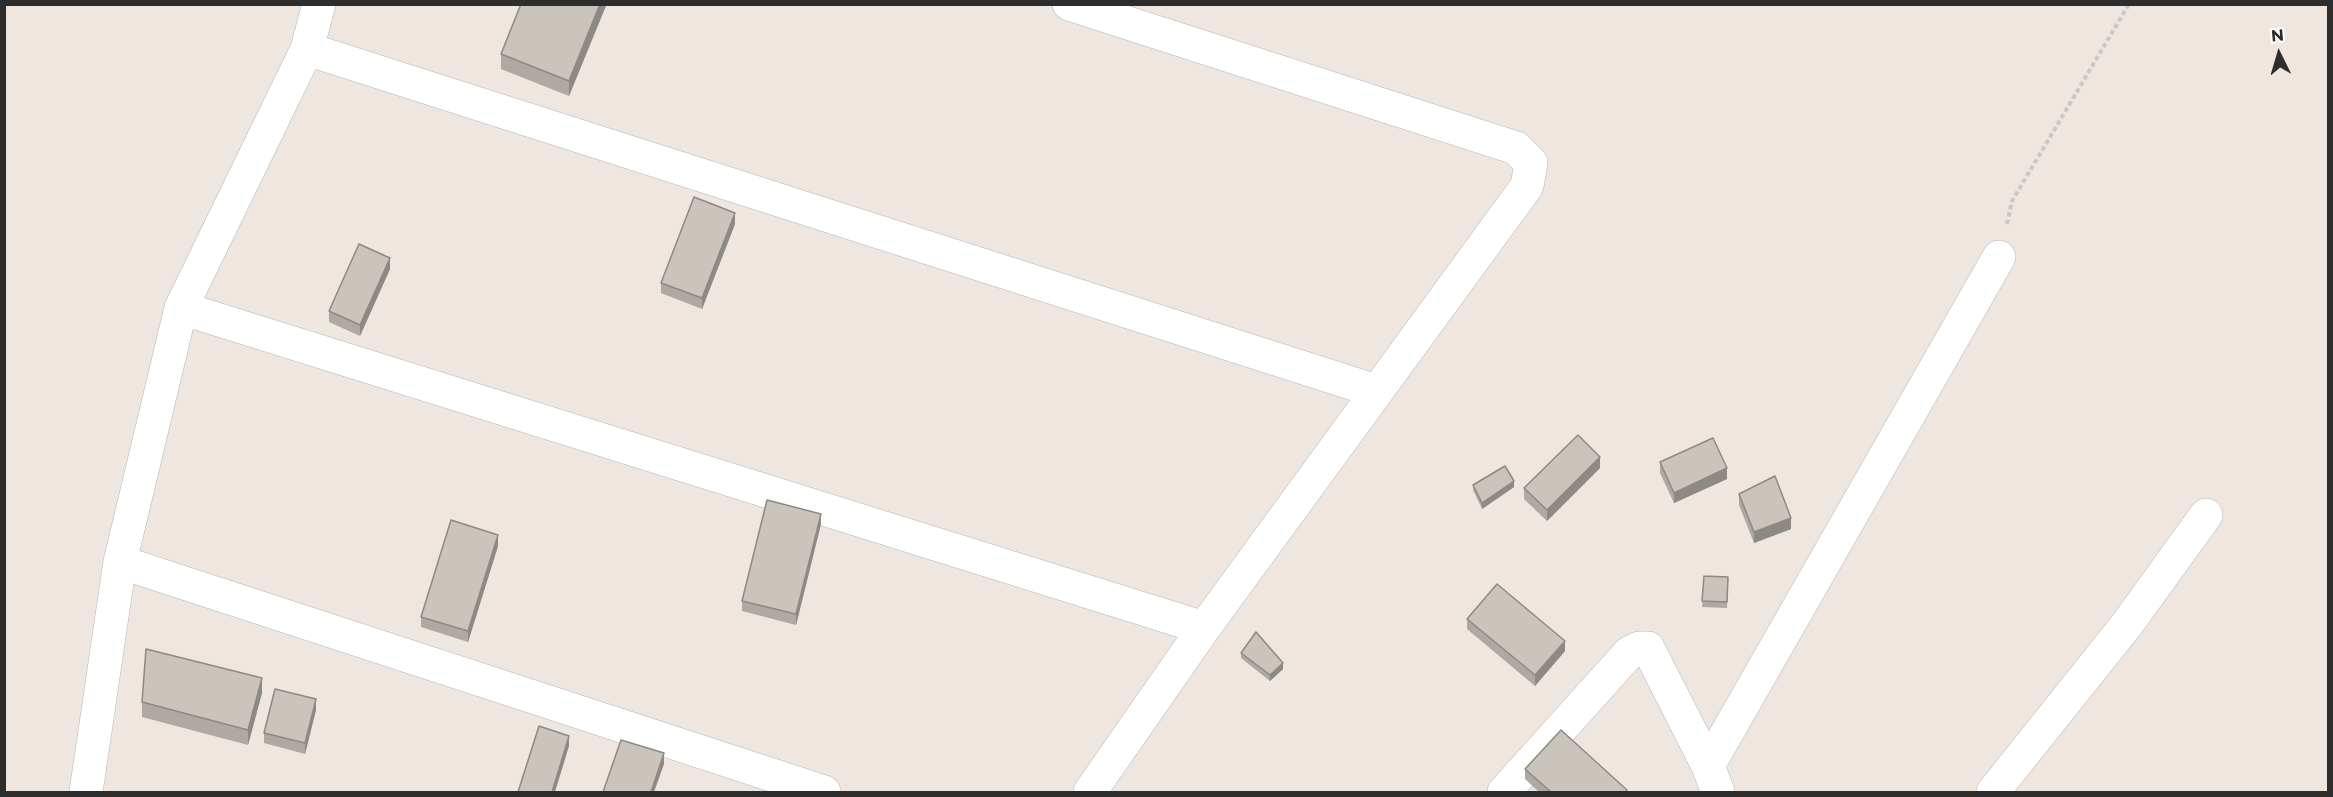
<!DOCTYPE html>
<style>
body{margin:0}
#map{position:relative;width:2333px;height:797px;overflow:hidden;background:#eee6df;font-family:Montserrat,sans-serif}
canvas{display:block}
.frame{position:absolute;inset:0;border:6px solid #2d2d2d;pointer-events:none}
.north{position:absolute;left:2249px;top:24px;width:60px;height:60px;-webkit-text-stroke:4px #fff;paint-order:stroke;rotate:355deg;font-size:16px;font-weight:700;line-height:24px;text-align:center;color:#2d2d2d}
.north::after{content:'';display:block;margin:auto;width:21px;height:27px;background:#2d2d2d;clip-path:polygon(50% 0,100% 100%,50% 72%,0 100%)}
</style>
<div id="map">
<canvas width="2333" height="797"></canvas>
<div class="frame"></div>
<div class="north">N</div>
</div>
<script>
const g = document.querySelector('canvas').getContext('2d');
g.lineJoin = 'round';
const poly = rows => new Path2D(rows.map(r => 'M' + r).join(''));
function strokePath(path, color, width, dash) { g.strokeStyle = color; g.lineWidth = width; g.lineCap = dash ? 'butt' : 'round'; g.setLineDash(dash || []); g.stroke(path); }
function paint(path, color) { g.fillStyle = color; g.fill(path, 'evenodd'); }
const path = poly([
 [2007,224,2012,201,2129,4]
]);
const street = poly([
 [1069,4,1516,148,1531,163,1527,186,1204,628,1090,792],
 [307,49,1376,391],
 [181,308,1204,628],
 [120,562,824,792],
 [1708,766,1999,257],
 [86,792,120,562,181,308,307,49,319,4],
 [1504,792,1629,653,1639,648,1648,648,1708,766,1718,792],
 [1993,792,2128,623,2206,515]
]);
const wall = poly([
 [606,4,569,96,501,69,501,54],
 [735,224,702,309,661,293,661,283],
 [390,269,360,336,329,322,329,311],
 [1660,462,1727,479,1674,503,1660,473],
 [1600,468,1547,521,1524,499,1524,488],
 [1473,485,1514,487,1482,509,1473,490],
 [1739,494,1791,529,1754,543,1739,505],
 [821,524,796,625,742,611,742,601],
 [498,546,468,642,421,627,421,617],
 [1704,576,1728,577,1727,608,1702,607],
 [1467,619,1565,651,1535,686,1467,629],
 [1241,653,1283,669,1270,681,1241,658],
 [262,693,248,745,142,717,142,702],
 [316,710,305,754,264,743,264,733],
 [1525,769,1627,792,1539,792,1525,779]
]);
const shadedWall = poly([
 [600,4,606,4,606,6,569,96,569,81],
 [735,213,735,224,702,309,702,298],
 [390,258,390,269,360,336,360,325],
 [1600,457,1600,468,1547,521,1547,510],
 [1727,468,1727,479,1674,503,1674,493],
 [1514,481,1514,487,1482,509,1482,503],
 [821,514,821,524,796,625,796,614],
 [1791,518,1791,529,1754,543,1754,532],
 [498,535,498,546,468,642,468,631],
 [1565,641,1565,651,1535,686,1535,675],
 [1283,663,1283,669,1270,681,1270,675],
 [262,678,262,693,248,745,248,730],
 [316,699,316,710,305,754,305,743],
 [569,736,569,746,555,792,552,792],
 [664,753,664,764,654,792,651,792]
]);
const building = poly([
 [521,4,600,4,569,81,501,54,521,4],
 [694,197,735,213,702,298,661,283,694,197],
 [359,244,390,258,360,325,329,311,359,244],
 [1578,435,1600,457,1547,510,1524,488,1578,435],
 [1713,438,1727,468,1674,493,1660,462,1713,438],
 [1505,466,1514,481,1482,503,1473,485,1505,466],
 [1775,476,1791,518,1754,532,1739,494,1775,476],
 [767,500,821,514,796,614,742,601,767,500],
 [451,520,498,535,468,631,421,617,451,520],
 [1704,576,1728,577,1727,602,1702,601,1704,576],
 [1497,584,1565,641,1535,675,1467,619,1497,584],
 [1256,632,1283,663,1270,675,1241,653,1256,632],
 [146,649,262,678,248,730,142,702,146,649],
 [275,689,316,699,305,743,264,733,275,689],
 [539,726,569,736,552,792,518,792,539,726],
 [1561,730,1627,790,1625,792,1551,792,1525,769,1561,730],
 [621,740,664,753,651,792,603,792,621,740]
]);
strokePath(street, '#b3b7c0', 34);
strokePath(path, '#c8c8c8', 4, [4.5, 3]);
strokePath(street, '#fff', 33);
paint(wall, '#aea9a3');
paint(shadedWall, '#8d8984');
paint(building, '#cac4bd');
strokePath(building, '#8d8984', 1.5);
</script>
